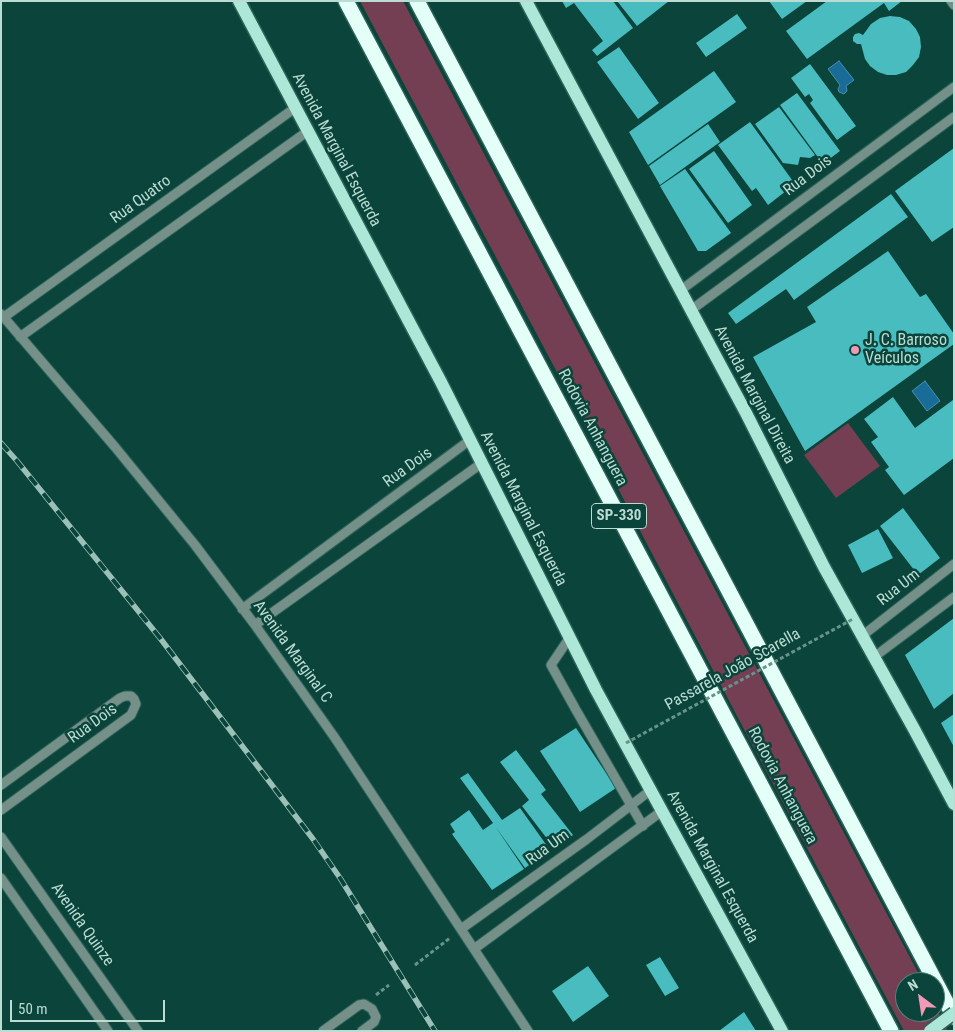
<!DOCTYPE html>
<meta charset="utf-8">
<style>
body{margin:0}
#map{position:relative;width:955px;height:1032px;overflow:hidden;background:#0a443a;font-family:"Roboto Condensed",sans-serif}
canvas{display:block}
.frame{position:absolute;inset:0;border:2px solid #badcd3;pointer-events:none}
.north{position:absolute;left:895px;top:972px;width:50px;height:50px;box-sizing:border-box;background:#0a443a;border:1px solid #508177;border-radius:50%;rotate:329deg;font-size:14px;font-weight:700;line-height:20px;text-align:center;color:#badcd3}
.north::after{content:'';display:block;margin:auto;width:18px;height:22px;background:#f09ab7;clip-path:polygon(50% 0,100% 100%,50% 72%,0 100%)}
.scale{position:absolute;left:10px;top:1000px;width:155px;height:22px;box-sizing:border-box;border:2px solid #badcd3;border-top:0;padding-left:6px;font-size:15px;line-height:18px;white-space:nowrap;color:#badcd3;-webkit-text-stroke:4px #0a443a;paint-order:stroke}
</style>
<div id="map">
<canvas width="955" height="1032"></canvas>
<div class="frame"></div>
<div class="north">N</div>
<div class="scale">50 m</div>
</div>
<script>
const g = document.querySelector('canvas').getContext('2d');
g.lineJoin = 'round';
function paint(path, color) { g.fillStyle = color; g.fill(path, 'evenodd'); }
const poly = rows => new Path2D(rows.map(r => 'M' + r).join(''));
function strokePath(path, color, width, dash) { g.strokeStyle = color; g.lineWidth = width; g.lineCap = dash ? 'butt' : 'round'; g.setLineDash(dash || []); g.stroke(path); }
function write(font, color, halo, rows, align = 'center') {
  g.font = font + ' "Roboto Condensed",sans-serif'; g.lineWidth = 5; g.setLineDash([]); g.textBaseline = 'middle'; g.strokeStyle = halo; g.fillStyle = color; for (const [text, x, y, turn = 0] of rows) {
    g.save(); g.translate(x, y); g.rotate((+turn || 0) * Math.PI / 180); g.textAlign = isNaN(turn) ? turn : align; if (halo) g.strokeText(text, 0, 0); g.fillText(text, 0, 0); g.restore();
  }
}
const green = poly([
 [360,1,403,1,923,982,905,982,905,1012,935,1012,935,1006,948,1031,904,1031,736,714,567,391],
 [848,423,880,466,836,498,804,455]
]);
const water = poly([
 [839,61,854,80,846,86,847,91,844,94,839,92,838,89,840,85,828,69,839,61],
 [925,381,940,401,927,411,912,391,925,381]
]);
const building = poly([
 [562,1,613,1,633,28,597,56,592,50,603,41,574,3,566,8],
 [617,1,669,1,637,26],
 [769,1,807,1,782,19],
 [827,1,902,1,889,11,884,3,807,59,786,31],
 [737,14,747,28,706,57,696,43],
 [890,16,900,17,909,21,916,29,920,37,921,47,919,57,913,65,906,72,896,75,887,75,878,72,870,66,865,59,861,44,857,44,853,41,853,37,855,34,859,33,863,35,871,24,880,18],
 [619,47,659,103,638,119,597,62],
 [810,64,856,126,837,140,810,103,813,100,809,94,805,97,791,78],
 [714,71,736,102,648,165,629,132],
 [797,93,840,151,828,160,825,156,820,160,780,105],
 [779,107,815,155,810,158,800,157,798,165,783,163,755,124],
 [750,122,795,184,768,205,756,188,752,191,718,145],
 [708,124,720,142,660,185,649,166],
 [954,148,954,227,932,242,895,191],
 [714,151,752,205,728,223,689,169],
 [685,169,731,233,706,251,698,251,660,186],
 [891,194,908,217,794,300,786,289,736,324,728,313],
 [888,251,920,297,926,294,954,334,954,344,805,451,753,357,816,322,807,307],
 [893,397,915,428,953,400,954,402,954,458,904,495,885,470,889,467,871,442,878,437,864,419],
 [903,508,940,558,918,575,880,526],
 [878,529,893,558,862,573,848,545],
 [954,618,954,693,934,709,905,655],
 [954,714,954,747,941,723],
 [576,728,616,788,580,812,540,751],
 [516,750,546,790,541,794,573,835,555,849,522,806,529,800,500,762],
 [468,773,502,820,520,808,550,850,525,868,495,826,524,869,492,890,452,834,455,832,450,824,469,810,483,830,493,823,460,778],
 [660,957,679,988,665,996,646,965],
 [588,966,609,996,573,1022,552,991],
 [744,1012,756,1031,719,1031]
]);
const path = poly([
 [415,965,450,938],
 [376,995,389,985]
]);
const minor = poly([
 [951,1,954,5],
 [681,290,954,87],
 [691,310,954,117],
 [1,314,115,447,195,545,255,625,335,738,528,1031],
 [4,317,295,108],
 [20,337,308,131],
 [242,609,470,440],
 [255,625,482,463],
 [862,636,954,564],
 [570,637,551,665,576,710,643,826],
 [874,657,954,597],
 [1,785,120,698,125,696,131,696,134,699,136,704,131,715,1,810],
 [1,837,138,1031],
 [1,878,108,1031],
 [461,929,587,839,651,790],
 [474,949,662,811],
 [323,1031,359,1005,364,1004,372,1009,376,1017,374,1022,362,1031]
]);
const major = poly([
 [239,1,441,382,596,690,782,1031],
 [526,1,746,413,824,567,914,729,954,804]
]);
const highway = poly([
 [346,1,891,1031],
 [417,1,954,1017]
]);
const rail = poly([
 [1,443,17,461,160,638,313,839,340,878,435,1031]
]);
const pathBridge = poly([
 [626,743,853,619]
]);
const majorBridge = poly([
 [930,1031,954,1013]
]);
const markers = [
 [855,350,5,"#f09ab7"]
];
const shields = [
 [619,516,55]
];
const shieldNames = [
 ["SP-330",619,516]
];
const streetNames = [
 ["Avenida Marginal Esquerda",336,150,62],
 ["Rua Dois",808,176,-37],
 ["Rua Quatro",141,200,-36],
 ["Avenida Marginal Direita",754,395,62],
 ["Rodovia Anhanguera",592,428,62],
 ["Rua Dois",408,468,-36],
 ["Avenida Marginal Esquerda",523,509,63],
 ["Rua Um",899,588,-38],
 ["Avenida Marginal C",292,652,54],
 ["Passarela João Scarella",733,670,-29],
 ["Rua Dois",93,724,-36],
 ["Rodovia Anhanguera",782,786,62],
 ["Rua Um",548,848,-36],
 ["Avenida Marginal Esquerda",712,867,61],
 ["Avenida Quinze",82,925,55]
];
const poiNames = [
 ["J. C. Barroso",865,341],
 ["Veículos",865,359]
];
paint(green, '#753f53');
paint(water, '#196c98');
strokePath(water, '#498eaa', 1);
paint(building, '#48bcbf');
strokePath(minor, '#2d6259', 11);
strokePath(major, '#2d6259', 15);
strokePath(highway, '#2d6259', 18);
strokePath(path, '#66938a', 3, [4, 2.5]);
strokePath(minor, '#749089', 9);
strokePath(major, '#ace7d8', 12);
strokePath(highway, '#e4fff7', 15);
strokePath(rail, '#9ac0b7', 5.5);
strokePath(rail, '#0a443a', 4, [11]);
strokePath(majorBridge, '#2d6259', 15, []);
strokePath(pathBridge, '#66938a', 3, [4, 2.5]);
strokePath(majorBridge, '#ace7d8', 12);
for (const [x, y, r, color] of markers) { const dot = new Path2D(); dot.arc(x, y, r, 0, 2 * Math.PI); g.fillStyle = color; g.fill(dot); strokePath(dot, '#0a443a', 2); }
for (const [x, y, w] of shields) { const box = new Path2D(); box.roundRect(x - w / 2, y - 12.5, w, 25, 4); g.fillStyle = '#0a443a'; g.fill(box); strokePath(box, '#badcd3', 1); }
write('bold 15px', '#badcd3', null, shieldNames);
write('16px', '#badcd3', '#0a443a', streetNames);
write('16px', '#badcd3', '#0a443a', poiNames, 'left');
</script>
